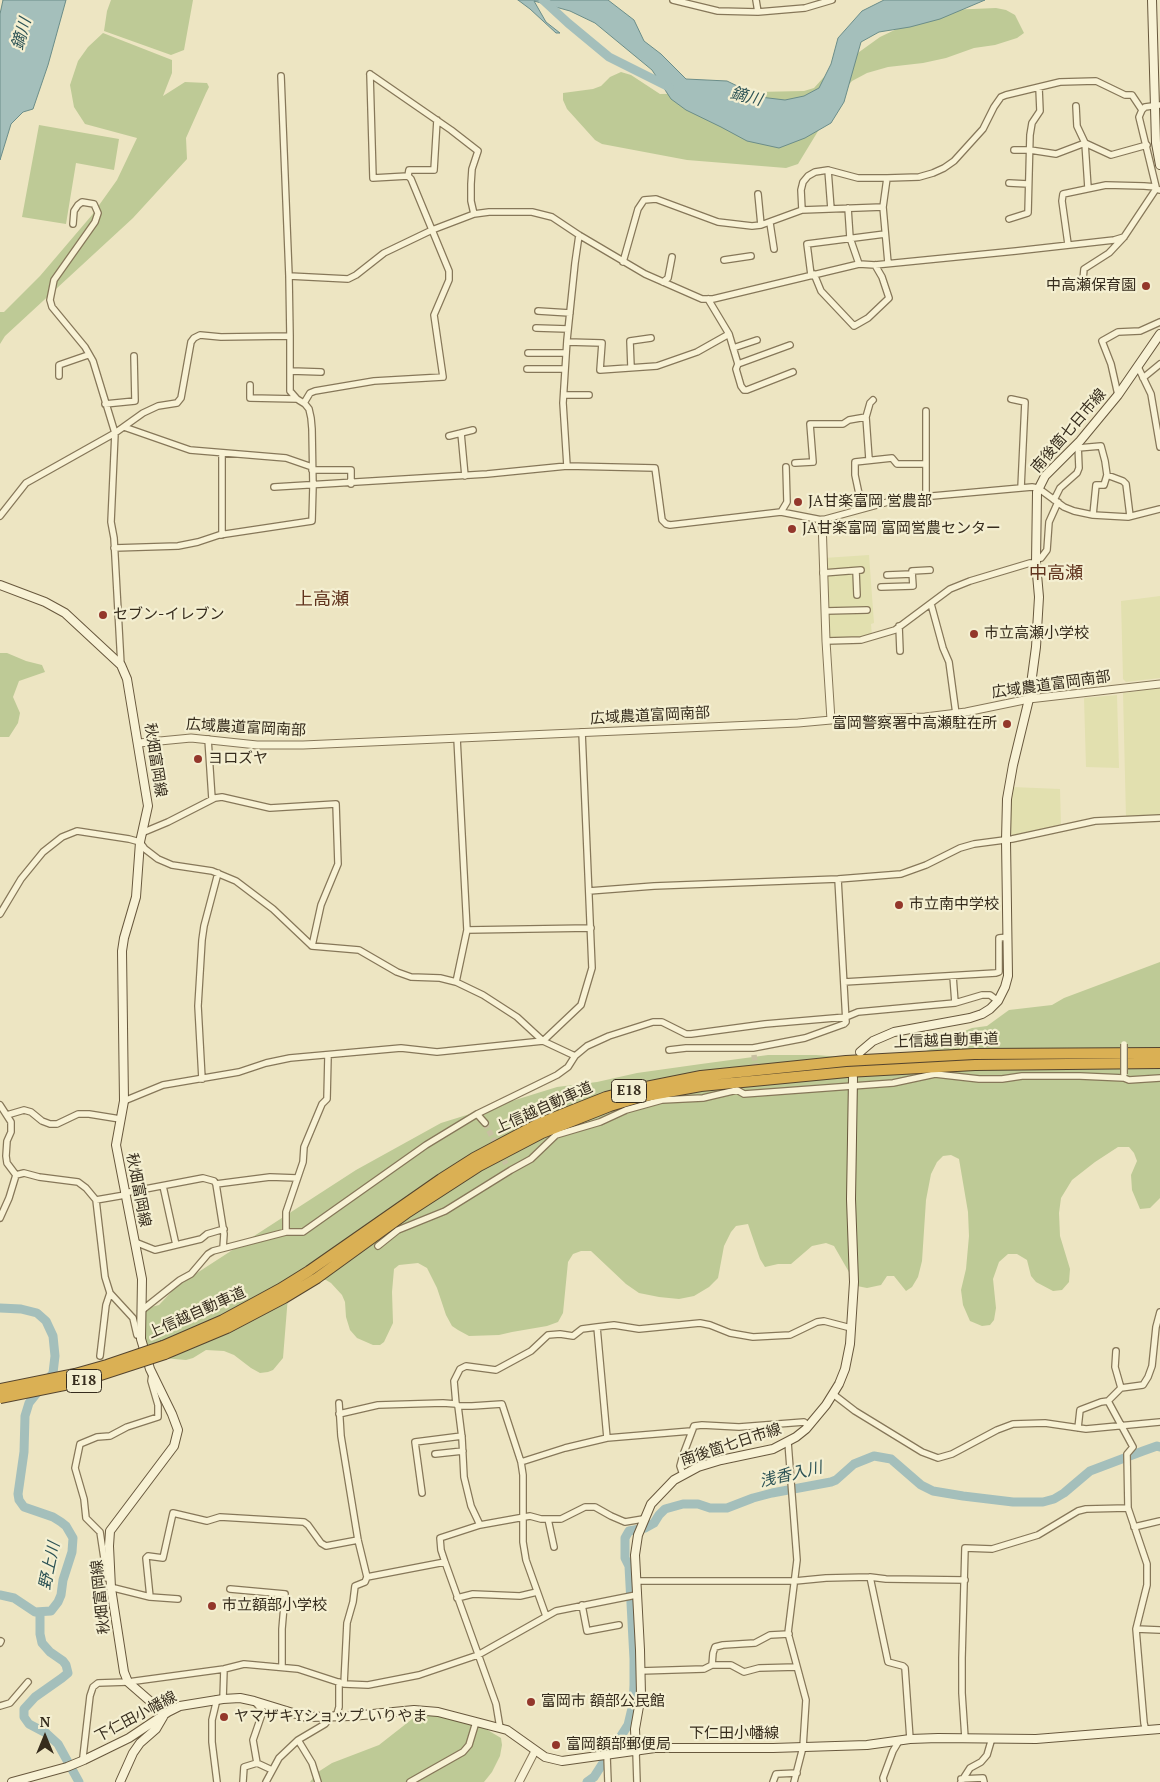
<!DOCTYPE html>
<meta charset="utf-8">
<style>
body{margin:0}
#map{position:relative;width:1160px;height:1782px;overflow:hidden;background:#ede5c2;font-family:"PT Serif",serif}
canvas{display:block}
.north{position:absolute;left:20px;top:1712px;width:50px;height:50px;-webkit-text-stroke:4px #f4efd1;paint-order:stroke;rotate:0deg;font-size:14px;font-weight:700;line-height:20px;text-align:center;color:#362c1d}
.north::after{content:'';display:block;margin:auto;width:18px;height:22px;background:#362c1d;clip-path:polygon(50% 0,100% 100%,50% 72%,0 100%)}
</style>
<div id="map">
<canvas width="1160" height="1782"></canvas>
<div class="north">N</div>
</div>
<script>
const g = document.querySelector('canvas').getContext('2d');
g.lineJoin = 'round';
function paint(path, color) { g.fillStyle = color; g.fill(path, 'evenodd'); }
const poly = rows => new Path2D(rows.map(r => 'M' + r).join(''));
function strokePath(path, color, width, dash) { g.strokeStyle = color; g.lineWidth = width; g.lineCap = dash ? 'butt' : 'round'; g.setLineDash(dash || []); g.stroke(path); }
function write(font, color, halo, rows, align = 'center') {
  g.font = font + ' "PT Serif","Noto Sans JP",serif'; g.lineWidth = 4.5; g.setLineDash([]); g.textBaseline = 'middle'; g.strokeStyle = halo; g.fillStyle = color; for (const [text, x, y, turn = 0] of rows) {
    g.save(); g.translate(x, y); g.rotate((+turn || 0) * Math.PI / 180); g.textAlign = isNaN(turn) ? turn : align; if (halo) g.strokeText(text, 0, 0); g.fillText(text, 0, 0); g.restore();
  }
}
const farmland = poly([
 [869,555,874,623,871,624,872,636,861,639,828,640,824,558],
 [1160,596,1160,678,1126,682,1123,679,1121,601],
 [1160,688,1160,816,1126,818,1123,693],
 [1117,695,1119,768,1086,767,1084,698],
 [1012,787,1060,789,1061,824,1013,836,1011,834,1008,829,1009,803]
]);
const green = poly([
 [111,0,193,0,184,50,171,55,104,31,107,11],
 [996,8,1006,10,1015,15,1024,33,1017,38,995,45,974,48,946,58,923,63,888,67,867,73,852,81,840,95,798,164,786,168,687,160,602,144,595,140,567,109,563,100,563,93,593,89,601,86,610,77,621,72,631,75,660,94,804,91,814,88,823,78,880,37,924,16,949,10],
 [103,33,172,60,172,73,163,96,185,82,207,83,209,87,206,93,186,138,187,159,133,218,5,336,0,344,0,312,4,312,40,276,92,215,117,180,137,138,85,124,74,107,70,85,78,61,88,47],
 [39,125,119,139,114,170,76,163,66,224,22,217],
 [0,653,7,653,26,661,42,665,45,672,19,681,13,697,20,713,18,723,9,737,0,737],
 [1160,962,1160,1198,1150,1208,1140,1209,1132,1190,1131,1175,1137,1161,1134,1153,1129,1147,1118,1147,1095,1162,1072,1180,1061,1198,1059,1213,1060,1236,1070,1269,1069,1282,1062,1290,1053,1291,1036,1282,1031,1276,1027,1260,1017,1254,1008,1254,999,1262,993,1279,996,1308,994,1320,990,1325,982,1326,970,1321,963,1305,961,1290,966,1269,969,1236,968,1212,959,1159,951,1155,943,1156,937,1162,931,1174,926,1200,922,1261,918,1277,912,1287,906,1291,894,1276,887,1276,881,1285,867,1288,857,1286,834,1246,826,1243,812,1246,791,1264,778,1264,765,1267,760,1259,748,1224,736,1226,731,1232,724,1246,718,1278,709,1287,694,1296,679,1299,659,1297,639,1293,626,1284,591,1251,581,1251,573,1254,568,1262,563,1313,558,1322,547,1326,512,1332,499,1335,469,1336,458,1330,452,1326,446,1315,437,1288,427,1268,418,1263,399,1265,394,1269,392,1292,393,1323,384,1342,380,1345,373,1345,357,1338,350,1330,346,1317,345,1302,342,1295,331,1283,326,1280,307,1280,301,1282,288,1296,283,1358,273,1370,268,1372,260,1373,251,1368,234,1355,224,1351,206,1350,193,1358,186,1360,163,1358,144,1345,138,1330,138,1318,147,1308,159,1305,176,1287,200,1271,356,1170,441,1123,557,1087,597,1082,637,1073,701,1064,768,1055,816,1055,842,1057,867,1054,874,1063,901,1061,946,1043,960,1033,972,1028,987,1026,1009,1010,1052,1005,1064,998],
 [432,1713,469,1719,501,1738,502,1745,500,1756,492,1772,484,1782,310,1782,318,1772,332,1763,379,1745,416,1716]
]);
const water = poly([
 [3,0,66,0,48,65,33,109,23,112,11,124,0,160,0,14,3,0],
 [518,0,608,0,634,20,644,41,661,54,686,79,727,81,760,97,785,100,804,96,819,88,831,64,838,38,862,11,884,0,985,0,940,19,910,27,879,32,861,42,844,102,831,123,805,138,779,148,747,141,721,127,686,110,671,99,652,70,595,23,570,11,534,1,546,22,560,33,556,33,530,9,518,0]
]);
const river = poly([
 [543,0,568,23,609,57,669,87],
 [0,1308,21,1309,37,1313,46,1321,53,1336,55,1356,53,1373,29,1403,25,1416,24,1452,18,1494,19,1500,24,1507,53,1517,61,1522,66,1526,73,1538,72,1552,63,1580,61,1595,58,1602,51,1611,35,1612,14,1598,0,1595],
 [40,1612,40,1634,42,1643,50,1652,63,1661,66,1665,68,1673,62,1678,35,1697,24,1709,24,1717,29,1724,46,1733,58,1744,79,1782],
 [614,1747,628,1725,633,1704,634,1685,634,1659,629,1566,625,1558,625,1538,629,1531,645,1528,654,1523,659,1515,665,1509,683,1504,698,1504,710,1508,727,1508,753,1498,772,1493,831,1482,836,1480,854,1464,874,1456,891,1459,921,1485,933,1491,963,1496,1013,1502,1043,1502,1054,1499,1064,1493,1090,1471,1143,1451,1157,1446,1160,1447],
 [587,1782,594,1777,603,1763]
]);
const minorTunnel = poly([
 [754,1055,758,1088],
 [485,1123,506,1164]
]);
const minor = poly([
 [673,0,718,11,758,12],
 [756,0,758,12,805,8,832,0],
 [370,74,451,130,478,151,472,169,471,184,471,201,474,214],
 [281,76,289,276],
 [1076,106,1077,126,1085,143,1088,188],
 [1014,150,1030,150,1056,154,1085,143,1111,155,1147,145],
 [828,170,831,209],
 [408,176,409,170,434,170,437,120],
 [887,178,883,207,888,263],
 [1009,183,1028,184],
 [1156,187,1139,117,1142,110,1145,107,1160,105],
 [758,194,761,225],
 [848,208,850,238,859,264],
 [802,210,883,207],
 [1009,219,1028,213,1030,135,1032,123,1040,111,1039,88],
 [770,223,774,249],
 [73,224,74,211,78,205,82,202,94,204,98,213,95,222,54,280,50,300,52,307,85,347,93,361,115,433,111,522,114,538,121,665],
 [1068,244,1062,201,1063,194,1106,185,1144,186,1156,187,1156,189],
 [724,260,751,256],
 [623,262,638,209,644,200,656,199,718,222,752,226,761,225,802,210,801,190,803,182,808,176,815,172,828,170,858,178,887,178,919,177,933,173,944,168,954,161,983,129,994,107,1001,97,1006,95,1060,82,1096,81,1125,95,1132,95,1142,110],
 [814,274,821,291,854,326,868,318,889,298,882,277,875,265],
 [811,275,807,244,885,234],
 [1083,280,1084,269,1109,253,1124,237,1156,189,1160,190],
 [663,282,668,278,672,257],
 [708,299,729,334,738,364],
 [538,311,570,313],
 [536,328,568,329],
 [290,336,290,391,297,399],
 [567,342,602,343,600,370,657,366,697,352,729,334],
 [790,345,738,364,736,369,741,386,744,390,747,390,793,372],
 [733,348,757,340],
 [528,353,566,353],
 [631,367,630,341,651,338],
 [1138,367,1151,394,1160,447],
 [527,369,565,369],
 [291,371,321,372],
 [59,376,59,365,88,355],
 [1143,378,1160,364],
 [564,395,589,395],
 [1118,395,1111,364,1102,341,1118,332,1140,331,1160,322],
 [1011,399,1025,402,1021,488],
 [304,403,310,393,315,391,374,381,443,377,434,315,449,280,449,271,411,179,408,176,373,178,370,74],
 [105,404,135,401,134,356],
 [926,411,926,496],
 [124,427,190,450,286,458,312,467],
 [461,433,465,476],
 [449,436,473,430],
 [1078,448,1101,446,1105,461,1107,475,1104,485,1096,485,1093,515],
 [869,459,866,417,870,403,873,400],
 [795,463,813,462,810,424,843,424,849,420,866,417],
 [567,466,563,403,567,340,575,263,579,235],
 [312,470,351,470,351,484],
 [1107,475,1123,481,1126,484,1130,516],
 [274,487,487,474,567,466,655,468,662,520,666,524,670,525,781,512,822,520,899,499,1032,487,1038,488,1064,507,1074,511,1093,515,1128,517,1160,509],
 [1054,500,1060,488,1077,473,1079,468,1078,444],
 [862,508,855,475,855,462,892,458,897,464,926,464],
 [781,512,787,502,786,467],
 [0,516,26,483,115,433,143,413,158,406,177,403,181,398,191,342,194,338,200,335,221,337,290,336,289,276,348,279,356,275,384,253,432,230,474,214,489,212,532,212,552,217,579,235,645,274,702,299,713,299,859,264,875,265,1016,251,1114,240,1124,237],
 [222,535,222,453],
 [114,548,178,546,198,542,219,535,312,521,313,486,312,429,311,418,309,409,305,404,297,399,250,398,250,385],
 [1036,559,1041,558,1047,550,1049,522,1058,502],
 [856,571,857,595],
 [823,573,861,570],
 [887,575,912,574],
 [881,587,913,586,912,571,930,570],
 [931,604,943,648,949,662,956,714],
 [825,611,867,610],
 [899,626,900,651],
 [826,641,861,640,895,630,950,589,970,581,1030,563,1036,563],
 [208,739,212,799],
 [144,832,168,822,215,798,222,797,270,808,336,804,338,864,321,905,312,946],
 [589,891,654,886,838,879,901,874,926,865,960,848,974,844,1012,839,1095,821,1160,818],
 [0,914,21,879,43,852,62,837,77,831,129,839,140,842,145,849,158,859,172,865,212,871,236,881,273,909,312,946,359,950,397,972,411,977,440,978,456,982,483,995,517,1017,543,1041,575,1056],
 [467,930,591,928],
 [953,976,955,1003],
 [456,982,467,930,457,738],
 [844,982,996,973,999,972,999,938,1008,937],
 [669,1050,686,1048,753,1048,805,1038,844,1024,846,1022,838,879],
 [202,1079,198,1006,202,940,204,926,218,873],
 [124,1101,163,1085,239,1072,266,1063,290,1058,401,1048,437,1052,543,1041,581,1005,592,968,582,732],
 [0,1105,11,1122,11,1132,7,1141,6,1156,7,1163,16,1175],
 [477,1114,485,1123],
 [7,1115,24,1110,31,1112,42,1121,50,1124,57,1124,78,1114,89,1114,120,1119],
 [16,1175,24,1173,39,1177,78,1182,86,1188,96,1200,105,1277,110,1293,133,1318,137,1335,141,1335],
 [216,1184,270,1177,297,1178],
 [163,1186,176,1245],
 [124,1193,203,1178,214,1181,216,1184,224,1234,223,1248],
 [96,1200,125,1195],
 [0,1218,9,1198,16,1175],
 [286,1232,286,1212,303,1162,304,1147,322,1104,327,1099,328,1056],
 [135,1242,155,1250,201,1239,207,1234,224,1229],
 [378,1246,398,1230,445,1211,511,1170,531,1159,556,1135,600,1122,626,1110,662,1100,703,1098,737,1090,744,1094,893,1083,935,1074,979,1079,1002,1079,1022,1076,1080,1076,1124,1078,1129,1080,1160,1078],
 [141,1311,180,1280,191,1274,208,1254,213,1251,286,1232,303,1232,426,1145,477,1114,557,1075,568,1067,575,1056,587,1046,609,1036,653,1022,662,1022,686,1034,691,1034,765,1024,846,1017,858,1012,955,1003,982,995,990,995,998,1001],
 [1116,1351,1115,1367,1121,1388],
 [100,1356,106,1305,110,1293],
 [833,1394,855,1411,922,1452,938,1458,952,1454,997,1430,1013,1424,1045,1423,1086,1429,1160,1422],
 [1108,1401,1133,1447,1127,1454,1128,1508,1147,1564,1147,1585,1136,1629,1144,1723,1146,1731],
 [339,1403,341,1436,358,1540,367,1577,365,1582,355,1586,353,1602,347,1623,344,1684],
 [456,1404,454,1381,460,1369,466,1366,496,1370,531,1351,548,1335,560,1334,573,1336,582,1329,597,1327],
 [458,1406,462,1438,464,1477,471,1506,480,1525],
 [339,1414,378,1405,443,1403,456,1404,458,1406,472,1406,502,1404,521,1462,523,1475,523,1542,526,1560,546,1616],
 [1078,1428,1080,1410,1101,1402,1108,1401,1121,1388,1143,1385,1148,1377,1152,1366,1156,1327,1160,1312],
 [607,1438,597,1327,614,1325,639,1329,700,1323,710,1325,730,1333,753,1337,790,1335,817,1322,824,1321,851,1328],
 [788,1442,797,1560,788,1633,806,1700,803,1747,794,1782],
 [435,1454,463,1451],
 [521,1462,565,1448,607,1438,691,1431],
 [683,1475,680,1466,683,1455,694,1426,702,1425,739,1427,804,1422,809,1426],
 [422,1493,415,1442,462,1436],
 [548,1519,554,1547],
 [1134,1527,1160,1521],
 [367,1577,445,1562],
 [870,1577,888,1662,903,1666,905,1668,910,1739],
 [107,1578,100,1532,86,1518,84,1499,75,1468,80,1444,97,1437,110,1436,127,1427,158,1417,158,1405,151,1381,152,1374],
 [636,1581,795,1581,826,1578,870,1577,886,1579,965,1580],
 [110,1587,150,1597,178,1599],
 [230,1589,285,1594,282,1629,282,1667],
 [150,1597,146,1558,148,1556,163,1558,173,1513,207,1521,220,1517,304,1522,308,1525,321,1543,326,1546,358,1540],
 [457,1598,473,1594,520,1596,537,1592],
 [582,1605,587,1631,619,1625],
 [1136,1629,1160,1630],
 [0,1643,1,1641],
 [712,1665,731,1665,744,1672,759,1668,797,1667],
 [640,1671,704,1669,712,1665,713,1653,715,1647,723,1645,755,1643,770,1635,789,1634],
 [217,1699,212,1720,212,1742,217,1782],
 [223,1699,224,1669],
 [0,1706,10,1703,28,1682],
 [336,1717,339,1707,339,1682],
 [500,1728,496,1704,445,1562,441,1550,440,1538,480,1525,530,1516,541,1519,561,1519,585,1507,595,1507,611,1516,625,1522,643,1519],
 [965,1738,962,1693,962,1658,965,1548,992,1549,1038,1535,1078,1511,1086,1509,1128,1508],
 [298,1740,312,1763,318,1782],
 [636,1752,637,1782],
 [607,1756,608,1782],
 [84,1760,83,1757,90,1696,93,1687,98,1683,128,1682,224,1669,244,1664,298,1669,344,1684,368,1685,419,1675,478,1655,556,1611,636,1595],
 [257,1763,272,1770],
 [961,1779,983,1778,984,1782],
 [243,1782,244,1767,257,1763,253,1740,263,1711,255,1702],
 [266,1782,279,1758,298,1740,325,1724,330,1718],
 [410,1782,463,1752,469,1745,476,1722],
 [773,1782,776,1774,797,1773],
 [884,1782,883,1778,893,1751,899,1741],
 [961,1782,970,1768,981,1762,987,1755,992,1738]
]);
const tertiary = poly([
 [822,520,826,641,831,720],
 [139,743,191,738,257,745,303,745,798,723,831,720,925,717,966,712,1029,699,1160,684],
 [519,1782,535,1751]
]);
const secondary = poly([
 [1152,0,1156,143,1160,165],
 [0,585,45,602,65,613,121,665,127,679,146,794,148,806,140,842,136,897,124,938,122,951,124,1101,116,1145,142,1279,141,1339,150,1369,172,1414,178,1430,174,1446,110,1531,109,1546,111,1588,124,1672,128,1682,159,1709,164,1715],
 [860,1052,873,1041,894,1032,970,1018,982,1014,990,1009,998,1001,1005,987,1008,976,1006,840,1007,799,1013,765,1029,699,1036,647,1039,597,1036,563,1037,492,1045,476,1080,441,1118,395,1160,334],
 [636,1752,635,1729,641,1695,640,1650,635,1555,638,1535,651,1504,674,1480,698,1467,721,1460,773,1449,796,1437,806,1429,826,1405,839,1384,845,1369,850,1344,854,1282,851,1199,853,1078],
 [12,1782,67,1767,84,1760,129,1738,168,1712,180,1706,223,1699,240,1698,254,1701,306,1717,352,1716,414,1710,438,1712,507,1730,545,1757,562,1761,655,1748,773,1748,867,1745,910,1739,938,1738,1036,1739,1160,1729],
 [120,1782,133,1753,140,1743,156,1729,163,1717]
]);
const motorway = poly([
 [163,1346,223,1320,280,1289,309,1271,441,1179,474,1158,538,1124,606,1097,636,1089,701,1076,846,1061,974,1054,1160,1053],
 [165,1354,227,1328,284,1298,317,1278,408,1212,479,1166,542,1133,610,1106,640,1097,701,1086,847,1072,975,1065,1160,1063]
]);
const minorBridge = poly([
 [1124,1074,1124,1044]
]);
const motorwayBridge = poly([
 [0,1389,75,1374,107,1365,163,1346],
 [0,1398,79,1382,165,1354]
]);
const markers = [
 [1146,286,5,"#93372b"],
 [798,502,5,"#93372b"],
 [792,529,5,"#93372b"],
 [103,615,5,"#93372b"],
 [974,634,5,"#93372b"],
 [1007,724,5,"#93372b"],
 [198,759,5,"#93372b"],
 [899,905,5,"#93372b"],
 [212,1606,5,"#93372b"],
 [531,1702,5,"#93372b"],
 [224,1717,5,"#93372b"],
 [556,1745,5,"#93372b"]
];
const shields = [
 [629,1091,35],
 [84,1381,35]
];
const shieldNames = [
 ["E18",629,1091],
 ["E18",84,1381]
];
const poiNames = [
 ["中高瀬保育園",1136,286,"right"],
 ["JA甘楽富岡 営農部",808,502],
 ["JA甘楽富岡 富岡営農センター",802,529],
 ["セブン-イレブン",113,615],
 ["市立高瀬小学校",984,634],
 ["富岡警察署中高瀬駐在所",997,724,"right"],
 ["ヨロズヤ",208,759],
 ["市立南中学校",909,905],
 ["市立額部小学校",222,1606],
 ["富岡市 額部公民館",541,1702],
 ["ヤマザキYショップ いりやま",234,1717],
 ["富岡額部郵便局",566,1745]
];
const streetNames = [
 ["南後箇七日市線",1069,431,-49],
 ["広域農道富岡南部",1051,685,-8],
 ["広域農道富岡南部",650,716,-3],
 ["広域農道富岡南部",246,728,3],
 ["秋畑富岡線",155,760,81],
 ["上信越自動車道",946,1041,-2],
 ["上信越自動車道",544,1108,-24],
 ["秋畑富岡線",138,1190,79],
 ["上信越自動車道",197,1313,-24],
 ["南後箇七日市線",731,1445,-18],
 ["秋畑富岡線",101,1597,-96],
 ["下仁田小幡線",136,1717,-28],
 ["下仁田小幡線",734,1734]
];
const waterNames = [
 ["鏑川",22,34,-74],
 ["鏑川",746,97,14],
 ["浅香入川",791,1475,-13],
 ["野上川",50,1566,-78]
];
const quarterNames = [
 ["中高瀬",1056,574],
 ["上高瀬",322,600]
];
paint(farmland, '#e2e0af');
paint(green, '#beca96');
paint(water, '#a4bfbb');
strokePath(water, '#6b8d89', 1);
strokePath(river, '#a4bfbb', 9);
strokePath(minorTunnel, '#c8c0a1', 5.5, [5.5, 3]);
strokePath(minor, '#867759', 8);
strokePath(tertiary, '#867759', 9);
strokePath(secondary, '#68583d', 10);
strokePath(motorway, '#54442e', 12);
strokePath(minor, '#f8f2d5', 5.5);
strokePath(tertiary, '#f8f2d5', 7);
strokePath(secondary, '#f8f2d5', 8);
strokePath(motorway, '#dab054', 10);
strokePath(minorBridge, '#867759', 8, []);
strokePath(motorwayBridge, '#54442e', 12, []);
strokePath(minorBridge, '#f8f2d5', 5.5);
strokePath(motorwayBridge, '#dab054', 10);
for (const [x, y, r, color] of markers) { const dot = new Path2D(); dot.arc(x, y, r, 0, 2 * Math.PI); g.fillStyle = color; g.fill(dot); strokePath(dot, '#f4efd1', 2); }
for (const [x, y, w] of shields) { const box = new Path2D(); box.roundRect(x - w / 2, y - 11.5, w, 23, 4); g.fillStyle = '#f4efd1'; g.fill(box); strokePath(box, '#362c1d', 1); }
write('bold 14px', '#362c1d', null, shieldNames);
write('15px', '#362c1d', '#f4efd1', poiNames, 'left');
write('15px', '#362c1d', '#f4efd1', streetNames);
write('italic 16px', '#2d5355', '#f4efd1', waterNames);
write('18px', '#61341e', '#f4efd1', quarterNames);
</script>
